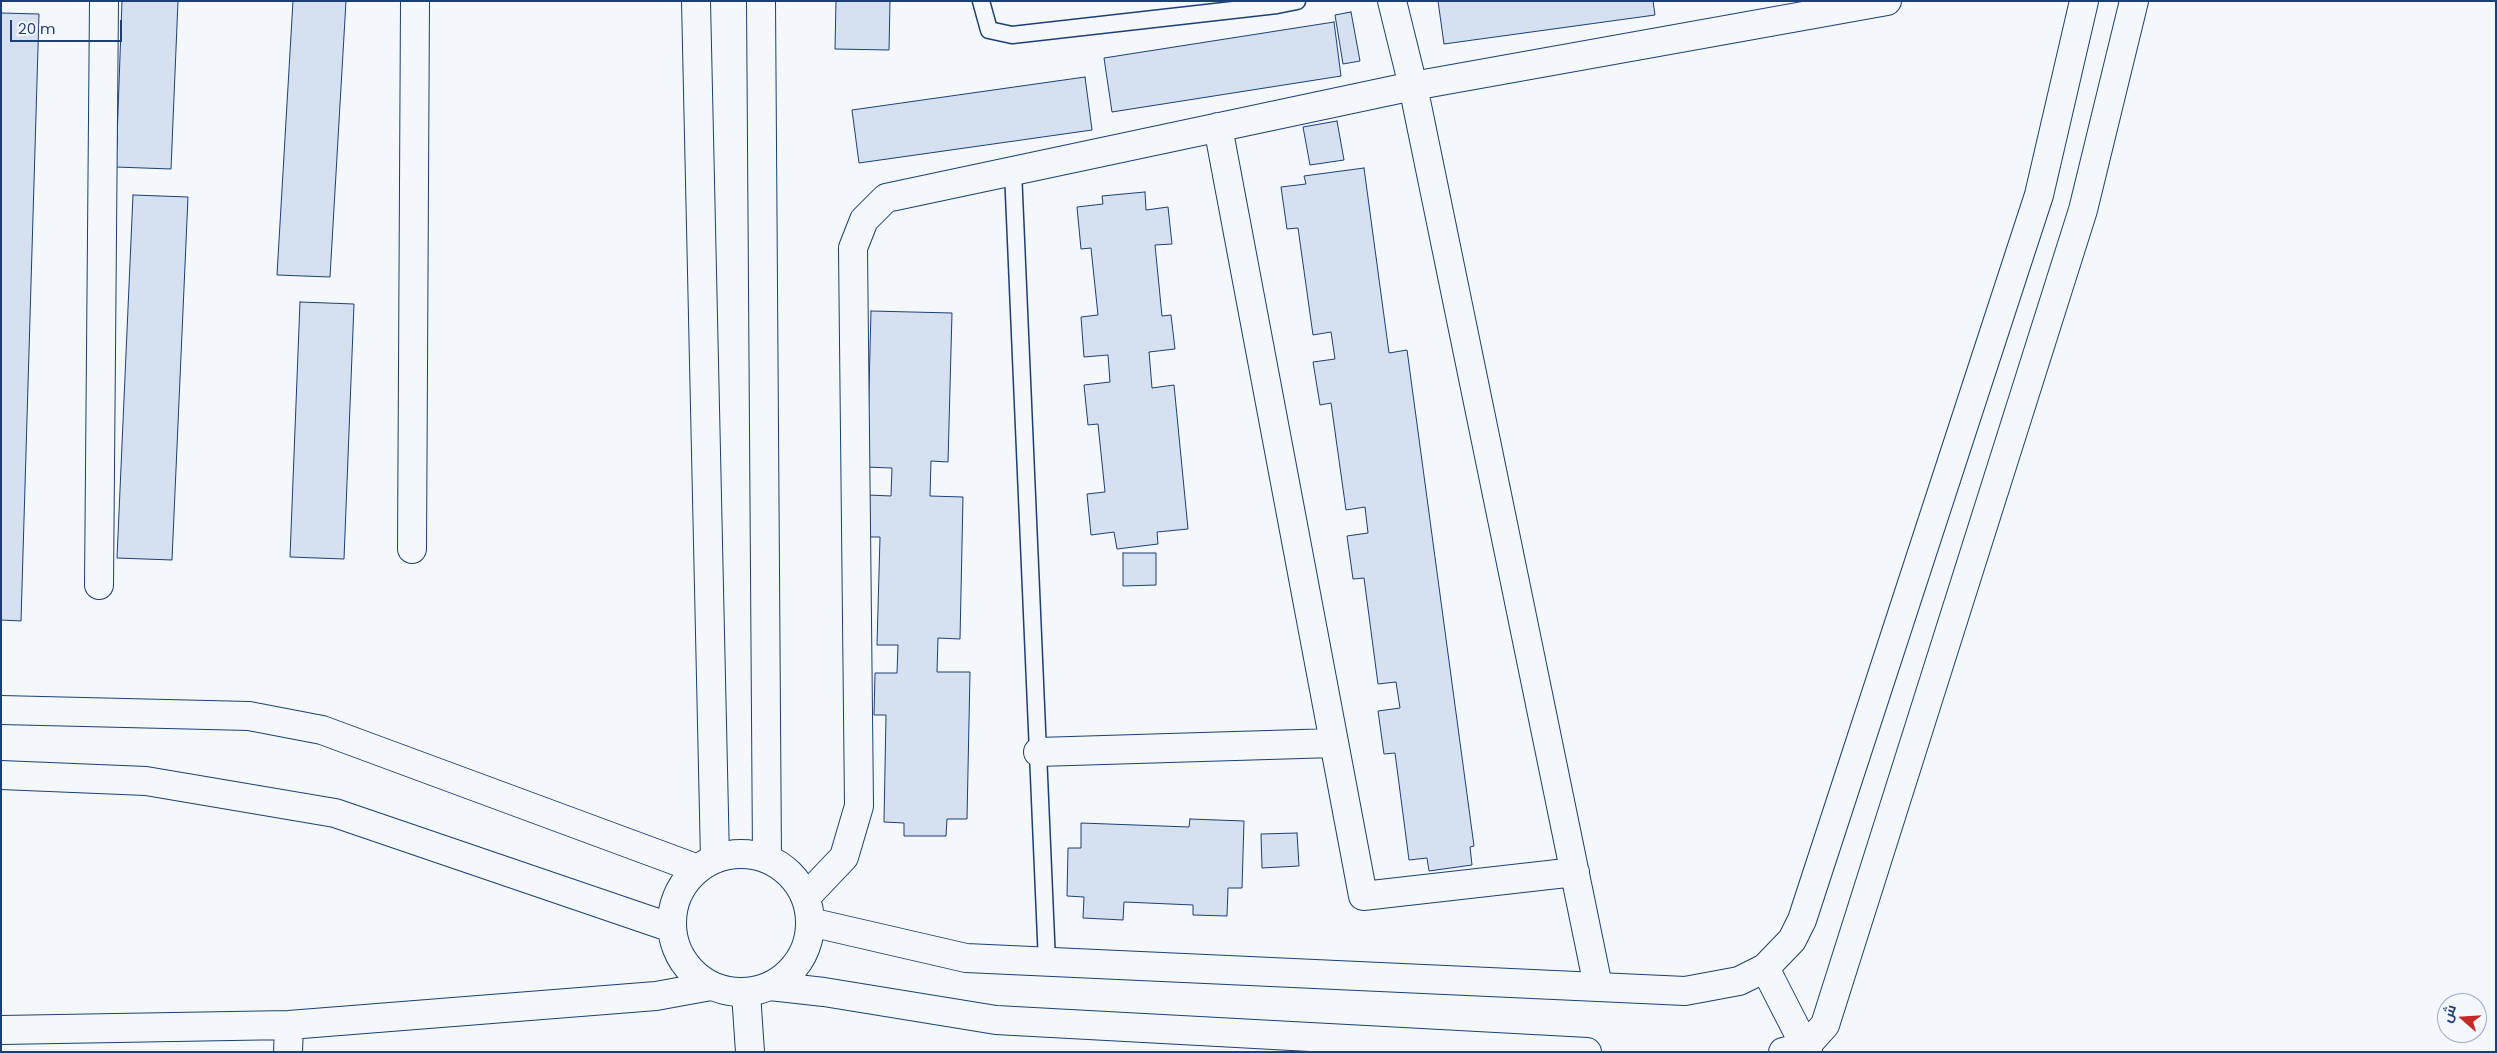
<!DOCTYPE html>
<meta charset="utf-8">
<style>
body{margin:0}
#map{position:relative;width:2497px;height:1053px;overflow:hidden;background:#f4f7fb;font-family:Poppins,Cairo,sans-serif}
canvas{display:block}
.frame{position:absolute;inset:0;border:2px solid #1d3f73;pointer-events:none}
.north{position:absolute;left:2437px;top:993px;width:50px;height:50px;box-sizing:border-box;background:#f4f7fb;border:1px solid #9eadc5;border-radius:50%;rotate:289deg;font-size:14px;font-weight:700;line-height:20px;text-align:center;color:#1d3f73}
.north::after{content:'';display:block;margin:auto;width:18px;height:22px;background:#c62828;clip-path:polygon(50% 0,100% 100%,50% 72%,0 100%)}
.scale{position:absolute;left:10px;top:20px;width:112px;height:22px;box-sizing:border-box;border:2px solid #1d3f73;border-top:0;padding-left:6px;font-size:15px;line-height:18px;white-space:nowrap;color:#1d3f73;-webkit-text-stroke:4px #f4f7fb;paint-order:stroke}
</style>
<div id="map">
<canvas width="2497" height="1053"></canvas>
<div class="frame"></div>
<div class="north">ش</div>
<div class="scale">20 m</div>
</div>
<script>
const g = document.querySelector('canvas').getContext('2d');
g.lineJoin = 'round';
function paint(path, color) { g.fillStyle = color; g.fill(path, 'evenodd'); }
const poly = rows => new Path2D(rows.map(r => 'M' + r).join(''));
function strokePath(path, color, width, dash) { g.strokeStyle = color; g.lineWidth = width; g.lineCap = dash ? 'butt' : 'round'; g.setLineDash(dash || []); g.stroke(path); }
const building = poly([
 [122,1,178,1,171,169,116,167,122,1],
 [293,1,346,1,330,277,277,275,293,1],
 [836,1,890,1,889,50,835,49,836,1],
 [1438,1,1653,1,1655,15,1444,44,1438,1],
 [1351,12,1360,61,1343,64,1335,15,1351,12],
 [1,13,39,14,21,621,1,620,1,13],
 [1334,22,1341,76,1112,112,1104,58,1334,22],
 [1085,77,1092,130,859,163,852,110,1085,77],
 [1337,121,1344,160,1310,165,1303,127,1337,121],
 [1364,168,1389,353,1407,350,1474,846,1470,847,1472,865,1429,871,1427,858,1409,860,1395,753,1384,754,1378,711,1400,708,1396,682,1378,684,1364,578,1353,579,1347,536,1368,533,1365,507,1346,510,1331,403,1320,405,1313,362,1335,359,1331,332,1313,335,1298,228,1287,229,1281,187,1306,184,1304,176,1364,168],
 [1145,192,1146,210,1168,207,1172,244,1155,245,1162,316,1171,315,1175,349,1149,352,1152,388,1174,385,1188,529,1157,532,1158,544,1117,549,1114,532,1091,535,1087,494,1105,492,1098,424,1088,425,1084,385,1110,382,1108,355,1084,357,1081,317,1098,315,1091,248,1081,249,1077,207,1103,204,1102,196,1145,192],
 [133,195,188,197,172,560,117,558,133,195],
 [300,302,354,304,344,559,290,557,300,302],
 [871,311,952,313,948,462,931,461,930,496,963,497,960,639,938,638,937,672,970,672,967,819,947,819,946,836,904,836,904,823,884,822,886,715,874,715,875,673,897,673,898,645,877,645,880,537,867,537,868,495,891,496,892,468,865,467,868,429,871,311],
 [1123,553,1156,553,1156,585,1123,586,1123,553],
 [1190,819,1244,821,1242,888,1228,888,1227,916,1193,915,1193,905,1124,902,1123,920,1083,918,1084,897,1067,896,1068,848,1081,848,1081,823,1189,827,1190,819],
 [1297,833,1299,866,1262,868,1261,834,1297,833]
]);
const lane = poly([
 [981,1,989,30,1012,35,1277,5,1297,1],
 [1013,171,1047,962]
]);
const street = poly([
 [1392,1,1413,86,1598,986],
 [1218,127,1363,896,1575,872],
 [412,549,415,1],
 [99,585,104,1],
 [1038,752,1334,743],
 [806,897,844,857,859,806,853,248,864,220,886,198,1413,86,1887,1],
 [1765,968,1808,1052],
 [746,993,750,1052],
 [1,1030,289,1025,656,996,711,986],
 [288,1052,289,1025]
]);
const secondary = poly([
 [696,1,715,859],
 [761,1,767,859],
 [1,710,249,716,322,730,698,869],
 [1,775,146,781,335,813,672,928],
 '672 923a69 69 0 1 1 138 0a69 69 0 1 1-138 0Z',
 [810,922,966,958,1685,991,1739,981,1765,968,1792,940,1802,920,2039,195,2084,1],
 [770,986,824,992,996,1020,1587,1052],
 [1783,1052,1806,1046,1825,1025,2083,210,2134,1]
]);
paint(building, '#d5e0f0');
strokePath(building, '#1d3f73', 1);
strokePath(lane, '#1d3f73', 19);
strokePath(street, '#1d3f73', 30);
strokePath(secondary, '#1d3f73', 30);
strokePath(lane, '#f4f7fb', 16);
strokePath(street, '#f4f7fb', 28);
strokePath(secondary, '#f4f7fb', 28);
</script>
